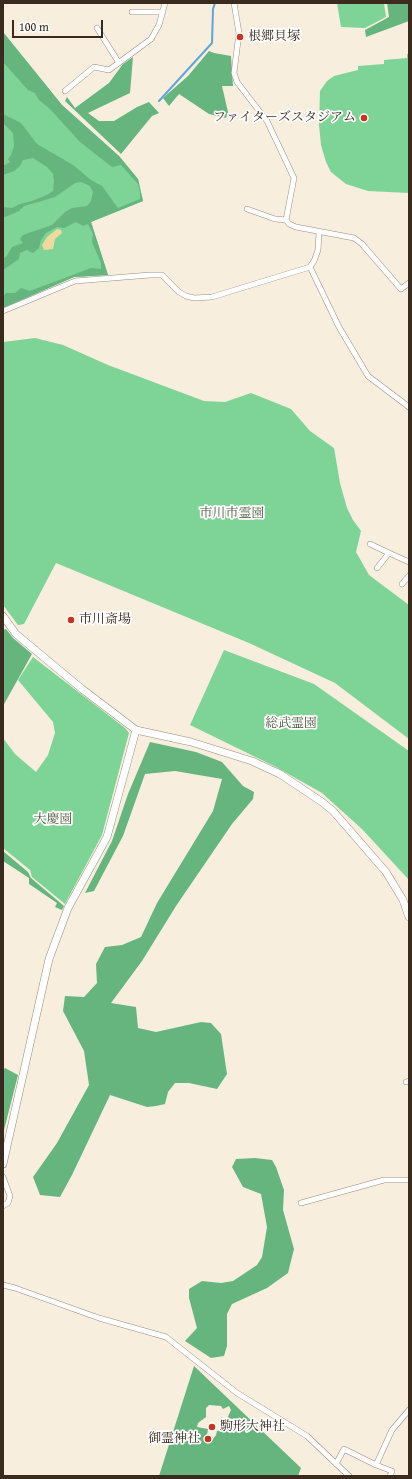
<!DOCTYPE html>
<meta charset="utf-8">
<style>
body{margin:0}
#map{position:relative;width:412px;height:1479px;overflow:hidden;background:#f8eede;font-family:"Gentium Book Plus",serif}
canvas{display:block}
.frame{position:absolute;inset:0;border:4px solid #3b2a1e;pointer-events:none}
.scale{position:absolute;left:12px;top:20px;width:91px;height:18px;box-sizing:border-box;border:2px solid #3b2a1e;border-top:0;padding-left:5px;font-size:12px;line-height:14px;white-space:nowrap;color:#3b2a1e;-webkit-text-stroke:3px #fff;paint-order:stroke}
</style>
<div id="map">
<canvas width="412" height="1479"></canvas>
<div class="frame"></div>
<div class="scale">100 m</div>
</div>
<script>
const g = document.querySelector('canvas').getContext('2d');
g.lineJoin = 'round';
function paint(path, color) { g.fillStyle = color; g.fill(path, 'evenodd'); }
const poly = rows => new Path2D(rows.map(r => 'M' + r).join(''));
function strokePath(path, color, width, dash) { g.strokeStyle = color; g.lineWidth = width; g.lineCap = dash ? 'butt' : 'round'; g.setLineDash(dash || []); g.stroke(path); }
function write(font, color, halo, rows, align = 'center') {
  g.font = font + ' "Gentium Book Plus","Noto Serif JP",serif'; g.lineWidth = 3.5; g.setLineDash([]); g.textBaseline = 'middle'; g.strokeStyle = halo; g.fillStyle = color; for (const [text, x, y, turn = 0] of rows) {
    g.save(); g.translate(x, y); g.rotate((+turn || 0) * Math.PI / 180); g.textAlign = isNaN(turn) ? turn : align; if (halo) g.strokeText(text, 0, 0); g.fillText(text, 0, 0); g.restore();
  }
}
const green = poly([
 [337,3,384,3,386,17,365,28,341,27],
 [3,32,62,105,119,156,138,179,143,201,91,222,108,275,74,277,3,308],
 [407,54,409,54,409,193,368,191,346,184,331,172,326,162,321,145,319,125,320,91,327,81,334,76,358,70,358,66,384,64,384,60,407,58],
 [35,338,63,345,108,365,204,401,225,402,251,393,291,409,310,431,334,448,340,483,347,508,353,520,361,531,356,552,369,575,409,605,409,739,335,683,249,643,56,563,24,624,18,625,3,605,3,342],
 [224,650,314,684,409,751,409,880,362,829,322,793,276,767,190,725],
 [33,657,125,728,129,733,102,835,65,904,32,877,30,870,3,848,3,738,15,754,36,772,48,755,55,733,53,722,18,680]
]);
const forest = poly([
 [387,3,409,3,409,21,366,37,365,30,389,17],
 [3,32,62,105,119,156,138,179,143,201,91,222,108,275,74,277,3,308,3,297,6,293,15,293,21,288,30,291,91,268,101,269,101,263,92,242,93,234,88,224,83,226,76,222,64,228,57,227,46,233,41,240,39,248,33,253,27,250,20,253,19,259,3,270,3,258,6,257,12,247,23,243,20,239,23,235,52,225,65,212,72,208,87,206,91,201,93,192,90,186,81,182,75,183,55,197,24,206,19,211,3,218,3,207,12,208,20,204,32,201,47,195,53,191,54,181,53,174,47,167,33,158,23,160,20,166,14,171,3,175,3,166,10,162,8,159,11,155,14,146,13,133,3,123,3,114,21,123,37,144,73,165,91,180,102,186,118,208,140,199,140,192,138,184,121,165,112,167,80,142,50,109,39,100,35,93,28,90,3,62],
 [209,51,214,53,231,56,233,86,222,86,228,112,226,118,209,114,179,94,169,106,163,98,188,76],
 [133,57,130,93,88,113,99,121,114,121,137,107,149,102,159,113,152,116,121,154,65,101,67,97,75,108,109,83,123,64],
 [6,629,13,638,32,654,3,706,3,630],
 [150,742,196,752,222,762,243,786,254,792,253,799,232,824,176,906,142,961,111,1003,136,1007,138,1028,156,1032,201,1022,211,1023,221,1034,227,1074,217,1089,189,1083,175,1083,168,1092,165,1104,156,1106,147,1107,110,1095,72,1175,60,1197,40,1195,33,1177,57,1143,89,1085,84,1051,63,1011,65,996,84,997,97,983,96,964,105,947,122,945,141,937,157,903,213,811,222,779,175,771,145,774,123,836,94,891,85,893,112,841,128,794],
 [3,851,28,872,31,878,64,906,62,910,55,907,57,903,29,884,29,878,3,861],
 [5,1068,18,1075,3,1134,3,1070],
 [255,1158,272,1160,276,1167,284,1190,283,1210,294,1249,288,1273,267,1288,232,1304,227,1314,227,1346,224,1356,211,1358,185,1341,197,1328,189,1298,189,1289,202,1281,221,1283,233,1281,257,1265,262,1257,267,1227,261,1194,243,1187,232,1167,236,1159],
 [194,1366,301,1468,298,1476,159,1476],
 [209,1405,221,1406,223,1409,229,1406,231,1410,226,1421,229,1429,217,1431,216,1435,210,1443,206,1441,208,1429,197,1427,198,1423,206,1417,206,1408]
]);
const sand = poly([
 [57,229,61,230,62,233,55,239,53,249,44,250,42,245,47,237]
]);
const stream = poly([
 [159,101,212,43,213,9,215,3]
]);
const street = poly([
 [234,3,239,33,234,73,237,82,267,121,294,178,286,220,289,224,296,227,354,238,362,244,401,289,409,283],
 [132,12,163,12],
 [97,28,119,63],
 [65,91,94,67,109,70,151,39,159,25,165,3],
 [247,209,275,219,286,220],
 [310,267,339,327,368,376,409,407],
 [3,311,75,281,150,275,162,275,179,292,186,296,194,298,212,297,310,267,314,261,318,250,319,233],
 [370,544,389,553],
 [377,568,389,553,409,562],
 [402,584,409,576],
 [406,1082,409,1081],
 [3,1177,10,1196,8,1203,3,1206],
 [301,1203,384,1180,409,1180],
 [3,1285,15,1288,99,1318,166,1337,237,1393,307,1436,349,1476],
 [336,1464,344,1449,376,1465],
 [390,1476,392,1471,376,1465,392,1430,409,1410]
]);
const secondary = poly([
 [3,616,16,634,82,689,136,730,191,742,252,761,280,774,322,802,333,811,386,872,403,900,409,917],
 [3,1164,49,959,68,908,107,837,136,730]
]);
const markers = [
 [240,37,4,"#c8321e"],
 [364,118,4,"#c8321e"],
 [71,620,4,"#c8321e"],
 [212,1427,4,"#c8321e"],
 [208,1439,4,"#c8321e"]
];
const poiNames = [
 ["根郷貝塚",248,37],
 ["ファイターズスタジアム",356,118,"right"],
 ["市川斎場",79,620],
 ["駒形大神社",220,1427],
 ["御霊神社",200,1439,"right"]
];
const parkNames = [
 ["市川市霊園",232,514],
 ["総武霊園",291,724],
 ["大慶園",53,820]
];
paint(green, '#7ed396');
paint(forest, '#66b57f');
paint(sand, '#eeda9e');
strokePath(stream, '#5fa6d5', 2);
strokePath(street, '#9a8c7e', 6);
strokePath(secondary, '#9a8c7e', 8);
strokePath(street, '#fff', 5);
strokePath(secondary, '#fff', 7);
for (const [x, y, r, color] of markers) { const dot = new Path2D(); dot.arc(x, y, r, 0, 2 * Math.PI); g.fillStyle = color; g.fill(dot); strokePath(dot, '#fff', 1.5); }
write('13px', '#3b2a1e', '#fff', poiNames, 'left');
write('13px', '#4f5d42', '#fff', parkNames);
</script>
